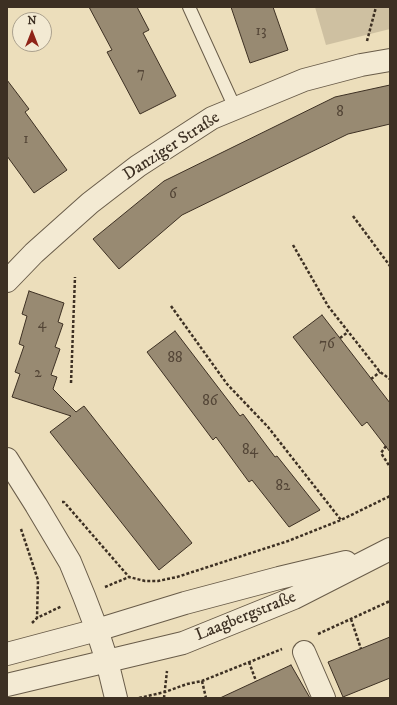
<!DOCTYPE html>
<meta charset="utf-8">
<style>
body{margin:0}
#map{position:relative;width:397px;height:705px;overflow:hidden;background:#ecdebb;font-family:"IM FELL DW Pica",serif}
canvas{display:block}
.frame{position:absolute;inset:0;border:8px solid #3d3023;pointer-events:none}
.north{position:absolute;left:12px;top:12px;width:40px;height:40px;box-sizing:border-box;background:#f3ead3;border:1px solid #aaa08d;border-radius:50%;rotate:0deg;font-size:11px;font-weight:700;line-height:16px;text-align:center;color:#3d3023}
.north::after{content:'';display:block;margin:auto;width:14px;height:18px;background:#8f2418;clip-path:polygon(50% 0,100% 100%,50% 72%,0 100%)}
</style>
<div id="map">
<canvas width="397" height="705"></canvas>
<div class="frame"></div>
<div class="north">N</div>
</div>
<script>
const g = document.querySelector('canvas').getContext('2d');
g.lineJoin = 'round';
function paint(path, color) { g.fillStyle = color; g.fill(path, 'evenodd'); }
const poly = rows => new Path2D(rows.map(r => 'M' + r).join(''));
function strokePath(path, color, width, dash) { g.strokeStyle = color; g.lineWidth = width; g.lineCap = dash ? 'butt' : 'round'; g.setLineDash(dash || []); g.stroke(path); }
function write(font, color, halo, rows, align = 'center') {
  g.font = font + ' "IM FELL DW Pica",serif'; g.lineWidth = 3; g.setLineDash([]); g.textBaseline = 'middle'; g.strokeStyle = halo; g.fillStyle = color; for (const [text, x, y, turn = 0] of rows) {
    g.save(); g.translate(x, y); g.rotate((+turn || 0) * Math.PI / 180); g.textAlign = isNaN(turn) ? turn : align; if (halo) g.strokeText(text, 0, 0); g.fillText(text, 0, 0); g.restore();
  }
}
const green = poly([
 [315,7,390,7,390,29,326,45]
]);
const building = poly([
 [89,7,137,7,149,30,143,33,176,96,140,114,107,52,112,50,89,7],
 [231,7,273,7,288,50,250,63,231,7],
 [7,80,29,109,25,112,67,170,34,193,7,156,7,80],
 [390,85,390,124,348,134,182,215,119,269,93,239,164,181,335,97,390,85],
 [29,291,64,303,58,322,63,324,55,347,60,349,51,375,57,377,53,389,76,412,84,406,192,543,159,570,50,432,71,416,12,397,20,374,15,372,24,346,19,344,27,316,22,314,29,291],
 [322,315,390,403,390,452,367,422,362,426,293,337,322,315],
 [175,331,240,416,243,414,275,457,277,456,320,510,289,527,252,480,249,482,216,437,213,440,147,352,175,331],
 [390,637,390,678,343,697,328,662,390,637],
 [291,665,310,698,220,698,291,665]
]);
const path = poly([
 [367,41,376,7],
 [353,216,390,266],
 [293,245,328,306,380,372,390,379],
 [171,306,227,384,268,427,341,520],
 [340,338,348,332],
 [371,379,380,372],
 [71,383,75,277],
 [386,446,381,453,390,467],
 [62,502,64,502,129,577,145,581,158,581,177,577,288,541,341,520,390,496],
 [21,529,38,580,37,618],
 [105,587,129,577],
 [351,619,361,649],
 [32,623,37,618,62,606],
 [318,634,390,601],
 [249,662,256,681],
 [202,681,206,698],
 [139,698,165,692,187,684,202,681,282,649],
 [164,698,167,671]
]);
const service = poly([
 [189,7,235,108]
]);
const minor = poly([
 [7,281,34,253,90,203,138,166,212,118,304,80,361,65,390,60],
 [7,459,36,505,70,562,84,596,97,630],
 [304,652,324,698]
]);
const tertiary = poly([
 [97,630,107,661,116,698],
 [7,654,97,630,185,603,279,578,346,562],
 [7,685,183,643,294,598,390,549]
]);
const numberNames = [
 ["13",261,32],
 ["7",141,74],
 ["8",340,113],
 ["1",26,140],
 ["6",173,195],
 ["4",42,325],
 ["76",327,345],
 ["88",175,359],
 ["2",38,374],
 ["86",210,402],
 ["84",250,451],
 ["82",283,487]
];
const streetNames = [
 ["Danziger Straße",172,147,-33],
 ["Laagbergstraße",246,617,-22]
];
paint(green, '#cec0a1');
paint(building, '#988a72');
strokePath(building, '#3d3023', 1);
strokePath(service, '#695c49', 14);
strokePath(minor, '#695c49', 24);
strokePath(tertiary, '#695c49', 24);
strokePath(path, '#3d3023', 2.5, [3, 2]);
strokePath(service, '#f3ead3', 12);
strokePath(minor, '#f3ead3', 22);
strokePath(tertiary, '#f3ead3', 22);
write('15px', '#544637', null, numberNames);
write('17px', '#3d3023', '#f3ead3', streetNames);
</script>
